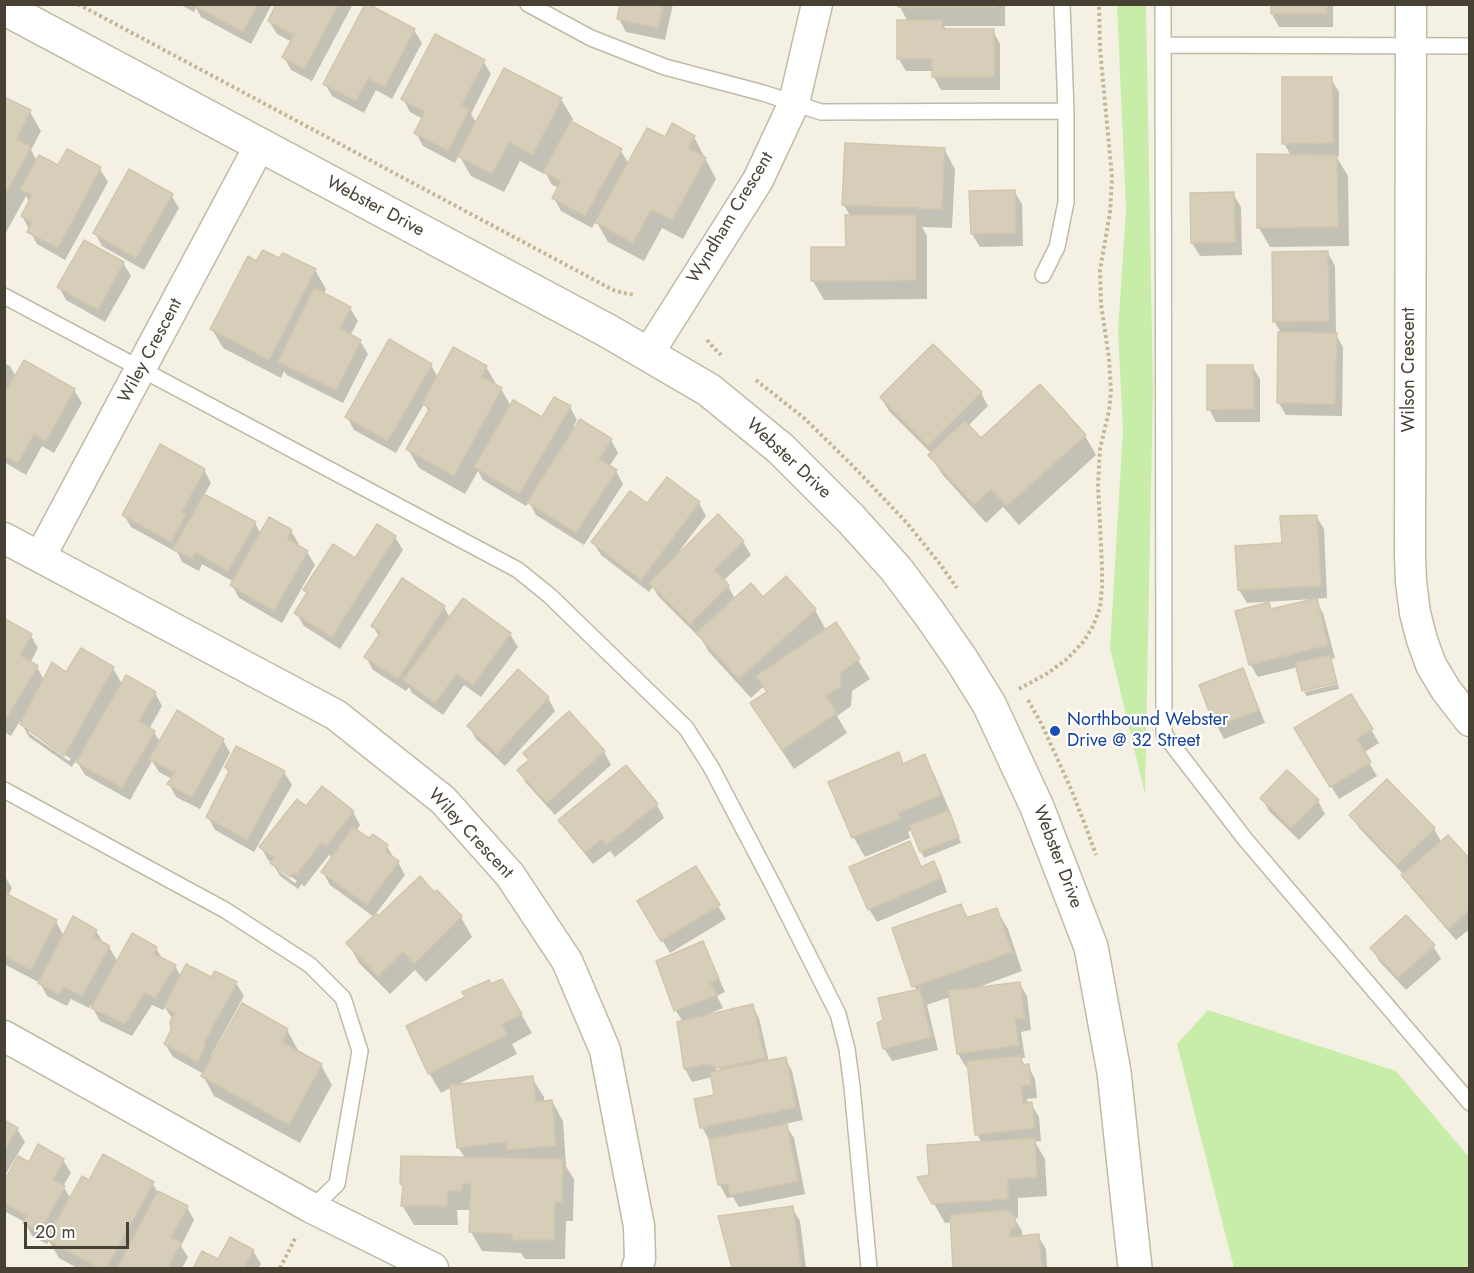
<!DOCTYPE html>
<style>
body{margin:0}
#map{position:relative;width:1474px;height:1273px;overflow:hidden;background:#f4f1e4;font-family:Jost,sans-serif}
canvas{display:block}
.frame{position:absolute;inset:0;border:6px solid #474133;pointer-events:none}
.scale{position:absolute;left:24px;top:1222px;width:105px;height:27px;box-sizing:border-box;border:3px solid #474133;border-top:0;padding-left:8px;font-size:18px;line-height:21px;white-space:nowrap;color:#474133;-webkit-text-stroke:4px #fff;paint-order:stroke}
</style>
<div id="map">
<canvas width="1474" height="1273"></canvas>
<div class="frame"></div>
<div class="scale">20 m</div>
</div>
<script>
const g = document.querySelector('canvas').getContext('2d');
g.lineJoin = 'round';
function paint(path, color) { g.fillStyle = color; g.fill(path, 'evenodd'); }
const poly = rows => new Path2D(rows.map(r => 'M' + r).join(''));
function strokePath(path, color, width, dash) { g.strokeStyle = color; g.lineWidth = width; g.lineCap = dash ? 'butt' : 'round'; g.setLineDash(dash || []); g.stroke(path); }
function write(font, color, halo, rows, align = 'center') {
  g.font = font + ' Jost,sans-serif'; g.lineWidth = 4.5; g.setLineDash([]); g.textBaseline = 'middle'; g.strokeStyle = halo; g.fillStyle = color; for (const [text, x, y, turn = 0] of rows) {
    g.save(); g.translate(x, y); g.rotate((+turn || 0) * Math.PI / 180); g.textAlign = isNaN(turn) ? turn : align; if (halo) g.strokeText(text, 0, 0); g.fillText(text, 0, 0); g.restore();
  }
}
const green = poly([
 [1117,5,1146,5,1153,389,1145,794,1110,648,1123,429,1118,331,1126,209],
 [1208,1010,1396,1071,1469,1157,1469,1268,1234,1268,1177,1044]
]);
const shadow = poly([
 [179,4,272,4,251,44,201,17,196,8,194,12],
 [278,4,353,4,312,81,291,70,284,57,292,42,277,34,269,21],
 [622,4,673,4,665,40,626,32,619,19],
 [900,4,1005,4,1005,26,944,26,947,31,993,31,1000,44,1000,90,941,90,934,77,934,71,906,71,898,58,908,22,900,7],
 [1272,4,1333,4,1333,27,1279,27,1272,14],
 [414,30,422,43,392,99,376,90,364,113,332,96,325,84],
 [483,61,491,74,471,114,477,124,505,70,561,99,573,119,571,123,621,151,629,164,665,139,694,137,716,179,683,239,662,228,644,261,608,242,596,221,592,228,561,211,554,198,559,188,552,185,545,172,544,174,520,161,504,192,471,176,459,155,455,163,423,146,416,133,423,119,410,112,403,99],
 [1331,79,1339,92,1339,156,1336,156,1348,176,1349,246,1270,247,1259,228,1291,156,1284,143],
 [4,98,30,112,41,131,31,150,37,161,58,167,67,151,100,169,108,182,65,260,37,244,22,216,30,203,26,196,4,236],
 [944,149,955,169,952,228,922,227,927,236,927,299,824,300,813,281,847,248,851,217,843,204],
 [1014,191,1022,204,1023,246,980,247,972,234,971,192],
 [1233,194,1241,207,1242,255,1200,256,1192,243],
 [171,195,179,208,144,270,102,246,95,233],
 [85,242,123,263,131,276,105,322,66,300,59,287],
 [1328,253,1335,266,1336,335,1343,347,1342,416,1286,415,1278,402,1280,331,1274,321],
 [280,260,315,270,326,289,324,294,350,308,358,321,350,336,360,341,368,354,343,403,287,375,284,371,281,378,223,348,212,329,257,263],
 [24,362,74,390,82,403,54,453,42,446,26,475,4,462,4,363,10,366,16,377],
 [431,365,438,378,486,367,498,387,501,389,511,406,543,419,570,407,577,420,573,427,611,440,618,453,609,467,616,471,623,484,584,545,536,515,529,502,526,506,483,480,478,471,465,494,419,468,408,449,429,412,424,404,396,453,354,430,347,417],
 [1252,366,1260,379,1260,422,1216,422,1209,409],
 [981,393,988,406,968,426,981,440,1085,436,1096,455,1019,525,1003,507,986,523,942,474,930,455,932,454,889,411,881,398],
 [204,470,211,483,204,495,255,523,261,534,291,531,299,544,297,547,307,552,315,565,282,623,239,598,232,585,234,582,202,564,199,571,182,562,178,553,131,527,124,515],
 [699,503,706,516,678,553,680,554,743,542,751,555,723,581,728,586,735,599,763,599,786,578,815,610,826,630,835,624,870,679,852,691,851,706,837,716,847,733,794,769,763,723,752,704,768,693,764,686,751,698,709,652,699,635,698,636,658,596,653,587,649,592,601,555,593,542,647,506],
 [1316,516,1324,529,1327,598,1315,599,1323,613,1335,658,1330,659,1337,681,1303,689,1298,667,1258,677,1250,664,1268,604,1272,611,1314,599,1247,603,1239,590,1283,544],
 [395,537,403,550,340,649,304,626,296,613,308,595,305,590],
 [444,607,450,618,510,634,518,647,481,697,464,685,443,715,412,693,409,687,406,691,373,670,366,657,379,637,373,626],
 [6,621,31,636,38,648,30,663,37,667,44,680,67,675,113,668,122,684,155,693,162,706,149,729,154,732,160,742,223,740,230,753,200,809,176,797,169,784,172,779,159,772,152,761,130,800,85,775,76,760,72,767,29,737,20,721,11,736,4,732,4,623],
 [29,729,71,759,69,761,29,733],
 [1242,670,1249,683,1265,723,1224,739,1217,726,1201,686],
 [1338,684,1339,689,1307,696,1304,692],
 [1351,696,1379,743,1363,753,1377,776,1339,799,1296,729],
 [548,698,555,711,505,766,476,739,469,726],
 [604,752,611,765,555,815,526,783,519,770,529,761,525,753],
 [898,754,904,765,924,756,935,776,951,814,950,815,961,843,924,858,912,830,908,832,910,838,865,857,854,838,830,783],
 [227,767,284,772,292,785,254,852,215,830,208,817,230,773],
 [1387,781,1434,829,1442,843,1470,861,1470,929,1456,940,1411,888,1403,874,1359,828,1351,815],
 [1262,798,1318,801,1325,814,1299,840,1269,811],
 [657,805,664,818,615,857,610,851,593,864,568,833,560,820],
 [306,808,353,812,360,825,356,831,370,840,387,846,395,860,398,862,405,875,375,915,379,918,437,892,461,917,472,937,426,982,415,970,390,994,359,963,348,943,374,917,330,885,323,872,333,858,329,855,304,887,302,884,298,889,280,876,273,864,268,860,261,847],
 [279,867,297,881,295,883,279,871],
 [909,843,922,868,934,863,941,876,947,892,877,922,869,909],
 [695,868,726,919,670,953,639,902],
 [4,875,12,888,8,896,56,922,64,936,96,931,104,944,109,947,118,962,156,948,163,960,175,966,181,977,236,983,244,996,211,1056,212,1059,287,1030,298,1050,297,1052,321,1065,332,1085,300,1143,214,1096,203,1076,204,1074,173,1057,165,1044,172,1031,173,1020,165,1007,163,1010,152,1005,132,1036,100,1021,91,1005,89,1008,71,999,67,1006,47,996,40,983,4,964],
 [961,905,969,919,996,909,1008,929,1022,971,976,988,1019,983,1027,996,1031,1030,1021,1032,1025,1058,1021,1058,1025,1066,1028,1066,1035,1079,1037,1098,1027,1099,1028,1104,1031,1104,1039,1117,1041,1141,1035,1142,1045,1159,1047,1196,1018,1198,1018,1218,1014,1218,1022,1231,1022,1237,1038,1236,1046,1249,1047,1268,955,1268,952,1222,945,1223,919,1178,931,1177,982,1143,977,1134,969,1066,966,1067,958,1054,950,997,927,1005,938,1050,892,1061,884,1048,885,1021,917,991,914,986],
 [702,943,709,956,725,992,717,996,723,1008,706,1015,707,1017,752,1005,759,1018,769,1062,785,1058,792,1071,803,1120,785,1124,794,1138,805,1194,739,1207,733,1197,727,1198,720,1185,711,1140,709,1140,702,1127,716,1096,712,1077,692,1082,685,1069,679,1023,683,1022,676,1011,658,962],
 [715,1061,722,1072,718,1072,713,1063],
 [1433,946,1441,959,1406,990,1379,961,1372,948],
 [502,981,532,1033,512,1044,517,1054,455,1086,532,1078,544,1097,544,1102,552,1101,563,1121,566,1165,565,1165,574,1179,573,1221,566,1221,565,1259,525,1259,521,1253,482,1251,471,1232,472,1210,457,1210,458,1225,414,1225,402,1205,404,1189,401,1183,465,1158,458,1147,452,1087,441,1093,429,1073,408,1027],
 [4,1122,17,1129,25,1142,4,1177],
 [104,1156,153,1184,158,1193,187,1207,194,1220,181,1246,188,1257,182,1268,77,1268,59,1258,49,1241,47,1244,32,1236,25,1222,4,1211,4,1184,29,1164,63,1160,71,1173,63,1186,71,1199,89,1182],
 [792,1208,800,1221,806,1268,733,1268,719,1217],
 [253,1251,261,1264,258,1268,194,1268,203,1253,218,1261]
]);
const building = poly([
 [192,4,258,4,243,32,192,4],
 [276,4,339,4,304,69,282,57,294,35,268,21,276,4],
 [365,4,368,4,415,29,385,87,368,78,356,101,323,84,365,4],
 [620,4,663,4,658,28,617,19,620,4],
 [898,4,995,4,995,7,898,7,898,4],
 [1271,4,1327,4,1327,14,1271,14,1271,4],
 [897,20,942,20,942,29,994,29,994,77,932,77,932,59,897,59,897,20],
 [435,34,485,60,462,105,469,109,448,151,414,133,425,112,401,99,435,34],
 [504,68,562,98,533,155,509,142,492,174,458,156,504,68],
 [1282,77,1332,77,1333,143,1282,144,1282,77],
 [4,97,31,110,16,139,31,147,4,196,4,97],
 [571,121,622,149,585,216,552,198,561,181,543,172,571,121],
 [672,123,695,136,688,148,706,158,672,220,651,209,633,243,595,222,647,128,665,137,672,123],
 [845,143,945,148,942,209,842,205,845,143],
 [67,149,101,167,58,248,27,232,32,222,21,216,32,195,20,189,39,155,58,165,67,149],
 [1257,154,1337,155,1338,227,1257,228,1257,154],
 [129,169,173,194,136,258,93,233,129,169],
 [1015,190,1016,233,971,234,969,191,1015,190],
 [1234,192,1235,242,1191,243,1190,193,1234,192],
 [845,215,916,215,916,280,811,281,811,247,846,247,845,215],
 [84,240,124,262,98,310,57,287,84,240],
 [263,250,279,258,283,253,316,269,269,360,210,329,248,256,256,261,263,250],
 [1328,251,1329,321,1273,322,1272,252,1328,251],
 [314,288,351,307,340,329,361,340,336,390,278,362,314,288],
 [1278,332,1337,333,1335,404,1277,403,1278,332],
 [389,339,432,364,388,441,345,417,389,339],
 [933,344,982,392,928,446,880,397,933,344],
 [453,347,487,366,481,377,502,388,454,476,406,449,430,408,422,404,453,347],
 [24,360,75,389,46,441,34,434,18,463,4,455,4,395,24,360],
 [1207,365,1253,365,1254,409,1207,410,1207,365],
 [1040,384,1086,435,1007,506,991,489,974,505,928,455,965,421,981,438,1040,384],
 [554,397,571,406,519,494,474,467,513,400,542,417,554,397],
 [580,419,612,439,599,459,617,470,576,533,527,502,580,419],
 [160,444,205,469,182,512,186,514,171,542,122,515,160,444],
 [667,477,700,502,641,580,591,542,630,491,647,503,667,477],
 [204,494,256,522,228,571,195,552,192,559,173,549,204,494],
 [718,514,744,541,714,570,729,585,690,624,649,583,718,514],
 [1317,515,1321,586,1238,590,1235,546,1282,543,1280,516,1317,515],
 [269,517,292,530,287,539,308,551,274,611,230,585,269,517],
 [377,524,396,536,332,637,294,613,307,593,303,590,333,544,355,558,377,524],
 [786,576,816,609,739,679,696,633,751,583,763,597,786,576],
 [402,578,445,606,398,679,364,657,381,632,371,626,402,578],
 [463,598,511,633,473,685,457,674,435,703,403,680,463,598],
 [1317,598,1328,645,1249,665,1235,611,1269,602,1271,609,1317,598],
 [5,619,32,634,20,655,38,666,4,722,5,619],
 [836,622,860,659,841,672,841,686,826,696,837,713,782,750,750,703,767,692,756,676,836,622],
 [81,648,114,667,64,756,20,724,52,662,66,672,81,648],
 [1330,655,1337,683,1302,691,1295,663,1330,655],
 [1243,668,1259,710,1215,727,1199,685,1243,668],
 [518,669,549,697,497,754,467,726,518,669],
 [126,675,156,692,139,721,155,731,122,788,76,762,126,675],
 [1351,694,1373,729,1357,739,1371,762,1330,787,1294,728,1351,694],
 [177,710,224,739,192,797,167,784,175,773,149,759,177,710],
 [569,711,605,751,547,803,517,770,529,760,523,753,569,711],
 [236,746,285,771,247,840,206,817,229,771,225,767,236,746],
 [899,752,903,764,925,754,941,795,898,813,900,819,852,838,828,782,899,752],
 [626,765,658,804,606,845,601,839,585,852,558,820,626,765],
 [1287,770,1319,800,1291,828,1260,798,1287,770],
 [1387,779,1435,828,1397,865,1349,815,1387,779],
 [322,786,354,811,326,846,321,843,296,875,294,873,290,877,270,863,274,858,259,847,297,799,306,806,322,786],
 [949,810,959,837,920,852,909,825,949,810],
 [353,827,369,838,373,834,388,845,385,851,399,861,367,905,321,872,353,827],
 [1448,835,1470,859,1470,910,1448,929,1401,875,1448,835],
 [910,841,921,867,934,861,941,878,868,910,849,867,910,841],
 [696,866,720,905,661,941,637,901,696,866],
 [420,876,434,892,437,890,462,916,414,964,403,952,378,976,346,943,376,913,378,916,420,876],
 [7,894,57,920,31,970,4,956,4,898,7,894],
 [961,904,966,918,997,908,1012,952,912,987,892,928,961,904],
 [1406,915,1435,945,1398,978,1370,948,1406,915],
 [73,916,97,930,93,937,110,946,82,996,64,987,59,994,38,983,73,916],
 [132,933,157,947,154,954,176,965,155,998,144,993,125,1024,91,1008,132,933],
 [703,941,719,979,710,983,717,995,674,1011,656,961,703,941],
 [186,964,211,977,215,971,237,982,204,1043,206,1045,198,1062,164,1044,171,1030,170,1022,173,1015,177,1014,164,1007,186,964],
 [502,979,522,1014,502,1024,507,1035,428,1074,406,1026,465,997,462,992,489,980,491,984,502,979],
 [1020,982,1025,1018,1015,1019,1019,1045,957,1054,948,991,1020,982],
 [920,989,931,1037,883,1049,877,1023,883,1020,878,998,920,989],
 [242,1003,288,1029,282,1042,322,1064,289,1125,201,1076,242,1003],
 [753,1004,765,1058,718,1068,708,1064,684,1069,677,1022,753,1004],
 [1021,1056,1022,1065,1029,1064,1031,1085,1021,1086,1023,1103,1032,1102,1035,1128,975,1135,967,1061,1021,1056],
 [786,1057,796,1107,700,1128,694,1099,714,1095,710,1072,786,1057],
 [533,1076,536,1102,552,1100,556,1146,507,1150,506,1142,457,1148,450,1085,533,1076],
 [4,1120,18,1128,4,1151,4,1120],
 [787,1124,798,1181,730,1195,728,1184,718,1185,709,1139,787,1124],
 [1035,1138,1037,1177,1008,1179,1008,1199,932,1204,917,1177,929,1175,927,1145,1035,1138],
 [38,1144,64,1159,53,1180,65,1186,40,1232,23,1223,27,1216,4,1203,4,1181,18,1156,29,1162,38,1144],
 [103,1154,154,1182,106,1268,99,1268,46,1239,82,1176,89,1180,103,1154],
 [401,1156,563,1159,562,1202,555,1202,554,1240,512,1240,512,1234,469,1232,471,1184,462,1184,462,1191,447,1191,448,1206,401,1206,403,1185,400,1184,401,1156],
 [158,1191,188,1206,171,1238,181,1243,168,1268,117,1268,158,1191],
 [793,1206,801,1268,732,1268,718,1216,793,1206],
 [1007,1210,1015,1217,1016,1226,1010,1231,1010,1237,1039,1234,1042,1268,953,1268,950,1215,1007,1210],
 [230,1237,254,1250,244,1268,193,1268,202,1251,218,1259,230,1237]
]);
const path = poly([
 [78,4,613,290,623,293,635,295],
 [707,340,713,347,721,355],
 [756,380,804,418,853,466,907,523,940,564,957,588],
 [1019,689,1048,673,1067,659,1084,641,1093,626,1100,608,1102,588,1102,566,1098,485,1100,449,1109,411,1111,392,1109,358,1101,304,1100,270,1110,213,1112,177,1100,49,1099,4],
 [1028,700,1042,725,1071,789,1087,830,1096,855],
 [280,1268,296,1237]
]);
const service = poly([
 [528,4,591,38,665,67,763,93,821,112,1066,111],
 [1163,4,1164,734,1245,839,1470,1103],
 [1163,45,1470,46],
 [1043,275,1057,247,1066,202,1066,111,1062,4],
 [4,296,518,570,550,596,686,728,711,767,774,887,838,1014,847,1049,852,1087,869,1268],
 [4,790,225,910,310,965,343,998,360,1051,337,1184,312,1208]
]);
const minor = poly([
 [1411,4,1410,555,1411,582,1415,613,1422,640,1431,665,1446,690,1470,721],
 [648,354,758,180,794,103,817,4],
 [4,538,336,715,443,800,510,875,567,961,605,1050,639,1226,640,1259,637,1268],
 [40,557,260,145],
 [4,1036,312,1208,433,1268]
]);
const tertiary = poly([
 [4,8,608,331,709,390,781,449,851,519,896,569,929,613,961,659,989,704,1037,807,1091,947,1114,1072,1135,1268]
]);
const markers = [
 [1055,731,6,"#1a4fb4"]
];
const streetNames = [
 ["Webster Drive",375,207,28],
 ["Wyndham Crescent",731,218,-59],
 ["Wiley Crescent",151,351,-62],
 ["Wilson Crescent",1410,370,-90],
 ["Webster Drive",788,459,43],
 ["Wiley Crescent",470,834,47],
 ["Webster Drive",1057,857,69]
];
const transitNames = [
 ["Northbound Webster",1067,721],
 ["Drive @ 32 Street",1067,742]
];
paint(green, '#c8eda9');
paint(shadow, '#0003');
paint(building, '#d7ceb9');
strokePath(building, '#d2c6ab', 1.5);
strokePath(service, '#c0baa6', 18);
strokePath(minor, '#c0baa6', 33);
strokePath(tertiary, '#c0baa6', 36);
strokePath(path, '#c4b796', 4, [3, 3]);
strokePath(service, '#fff', 15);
strokePath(minor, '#fff', 30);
strokePath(tertiary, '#fff', 33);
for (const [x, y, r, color] of markers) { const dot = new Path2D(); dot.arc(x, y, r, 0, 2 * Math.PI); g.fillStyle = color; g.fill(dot); strokePath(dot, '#fff', 2); }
write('18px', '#474133', '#fff', streetNames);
write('18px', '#164399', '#fff', transitNames, 'left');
</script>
